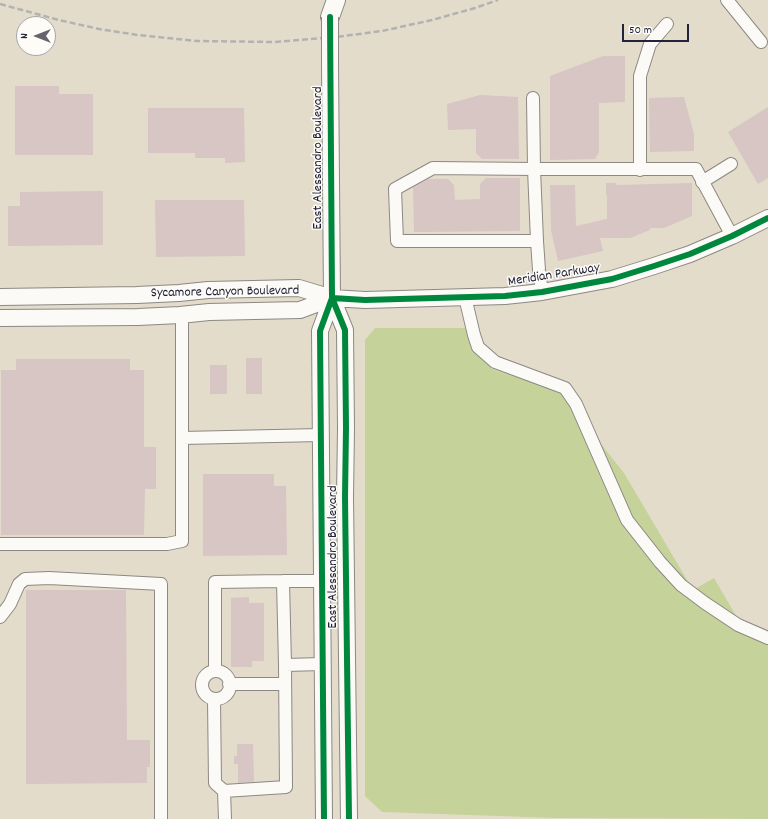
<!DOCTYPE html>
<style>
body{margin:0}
#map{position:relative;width:768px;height:819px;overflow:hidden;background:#e3dccb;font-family:Dekko,sans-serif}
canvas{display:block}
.north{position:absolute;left:16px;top:16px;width:40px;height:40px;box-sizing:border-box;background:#fdfcf7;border:1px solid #a5a5ac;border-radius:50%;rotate:270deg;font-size:11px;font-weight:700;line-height:16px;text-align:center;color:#22223b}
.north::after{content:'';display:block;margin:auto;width:14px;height:18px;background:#66636d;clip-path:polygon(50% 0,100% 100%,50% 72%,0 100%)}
.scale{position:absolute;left:622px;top:24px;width:67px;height:18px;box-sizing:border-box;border:2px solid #22223b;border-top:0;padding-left:5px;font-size:12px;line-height:14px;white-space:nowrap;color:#22223b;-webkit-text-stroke:3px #fdfcf7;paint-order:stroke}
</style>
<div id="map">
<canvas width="768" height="819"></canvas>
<div class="north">N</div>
<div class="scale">50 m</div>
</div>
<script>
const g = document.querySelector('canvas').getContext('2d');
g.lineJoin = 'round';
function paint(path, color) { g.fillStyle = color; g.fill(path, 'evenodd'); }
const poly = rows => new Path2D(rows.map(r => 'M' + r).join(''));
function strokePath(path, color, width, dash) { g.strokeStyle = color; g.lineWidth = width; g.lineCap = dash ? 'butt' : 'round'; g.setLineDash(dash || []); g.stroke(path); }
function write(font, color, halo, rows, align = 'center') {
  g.font = font + ' Dekko,sans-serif'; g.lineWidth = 3; g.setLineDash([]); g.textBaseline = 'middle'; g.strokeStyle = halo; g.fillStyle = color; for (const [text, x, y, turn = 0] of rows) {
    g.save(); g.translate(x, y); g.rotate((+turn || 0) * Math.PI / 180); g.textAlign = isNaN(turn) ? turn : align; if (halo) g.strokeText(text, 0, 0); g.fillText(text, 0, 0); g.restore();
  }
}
const green = poly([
 [375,328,465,328,475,349,492,369,560,392,624,473,693,590,714,578,739,621,768,634,768,819,555,818,382,812,365,796,365,340]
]);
const building = poly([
 [603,56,625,56,625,102,599,103,599,152,595,159,550,160,550,76],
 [15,86,59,86,59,94,93,94,93,155,15,155],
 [480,95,518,97,519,159,482,159,476,153,476,129,448,130,447,104],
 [684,97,694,134,694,151,650,152,649,98],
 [768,107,768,178,758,184,728,132],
 [148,108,244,108,245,162,225,163,225,158,195,158,195,153,148,153],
 [486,178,520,178,520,231,414,232,413,187,429,179,448,179,454,185,455,200,480,199,480,184],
 [606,183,616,183,616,185,692,183,692,216,664,228,650,228,650,230,630,238,600,238,603,251,558,261,551,230,550,185,575,185,576,226,607,219,607,195,606,195],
 [103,191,103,245,8,246,8,206,20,206,20,192],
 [155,200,244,200,245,256,156,257],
 [246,358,262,358,262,394,246,394],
 [16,359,130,359,130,370,144,370,144,447,156,447,156,489,145,489,144,535,1,535,1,370,16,370],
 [210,365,227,365,227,394,210,394],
 [203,474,274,474,274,486,286,486,287,555,203,556],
 [26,590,126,590,127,740,150,740,150,767,147,767,147,783,26,784],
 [249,597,249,603,264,603,264,661,252,661,252,667,231,667,231,598],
 [237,744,253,744,254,782,238,783,238,764,234,764,234,756,237,756]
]);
const minor = poly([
 [727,0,761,42],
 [533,98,534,169,433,168,395,189,397,241,537,241],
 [640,170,640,76,650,44,667,24],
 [702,182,731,164],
 [542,292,539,270,537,241,534,169,696,169,732,236],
 [465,297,474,335,478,347,495,362,565,388,576,404,627,520,660,562,681,585,705,603,738,625,768,638],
 [182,438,321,435],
 [0,544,167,544,182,541,182,315],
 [0,617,10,604,19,584,25,579,49,578,161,584,161,819],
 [285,665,283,581,322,581],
 [215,671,215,582,283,581],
 '202 685a14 14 0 1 1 28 0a14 14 0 1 1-28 0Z',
 [229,684,285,684],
 [214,699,215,783,224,791],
 [225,819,224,791,286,787,285,665,323,664]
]);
const major = poly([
 [0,297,137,295,179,293,208,290,299,288,332,298,365,300,505,296,542,292,612,279,654,266,690,254,732,236,768,218],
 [332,298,345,330,346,428,345,497,349,819],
 [0,318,138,317,180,315,209,312,300,310,332,298],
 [324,819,320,331,332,298,330,64]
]);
const highway = poly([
 [330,17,336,0]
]);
const rail = poly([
 [0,4,59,20,99,29,138,35,197,41,275,42,336,37,382,31,432,20,475,8,498,0]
]);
const majorBridge = poly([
 [330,17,330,64]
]);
const cycleway = poly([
 [332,298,345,330,346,428,345,497,349,819],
 [332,298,365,300,505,296,542,292,612,279,654,266,690,254,732,236,768,218],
 [324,819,320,331,332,298,330,17]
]);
const streetNames = [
 ["East Alessandro Boulevard",319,158,-90],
 ["Meridian Parkway",554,276,-9],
 ["Sycamore Canyon Boulevard",225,293,-1],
 ["East Alessandro Boulevard",334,557,-90]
];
paint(green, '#c5d39b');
paint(building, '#d7c6c3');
strokePath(minor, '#8c8884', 14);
strokePath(major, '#8c8884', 18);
strokePath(highway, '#8c8884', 20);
strokePath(minor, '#fbfaf7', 12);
strokePath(major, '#fbfaf7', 16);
strokePath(highway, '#fbfaf7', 18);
strokePath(rail, '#b3b2b2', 2.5, [6, 3]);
strokePath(majorBridge, '#8c8884', 18, []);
strokePath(majorBridge, '#fbfaf7', 16);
strokePath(cycleway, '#00873e', 6);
write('14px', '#22223b', '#fdfcf7', streetNames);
</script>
